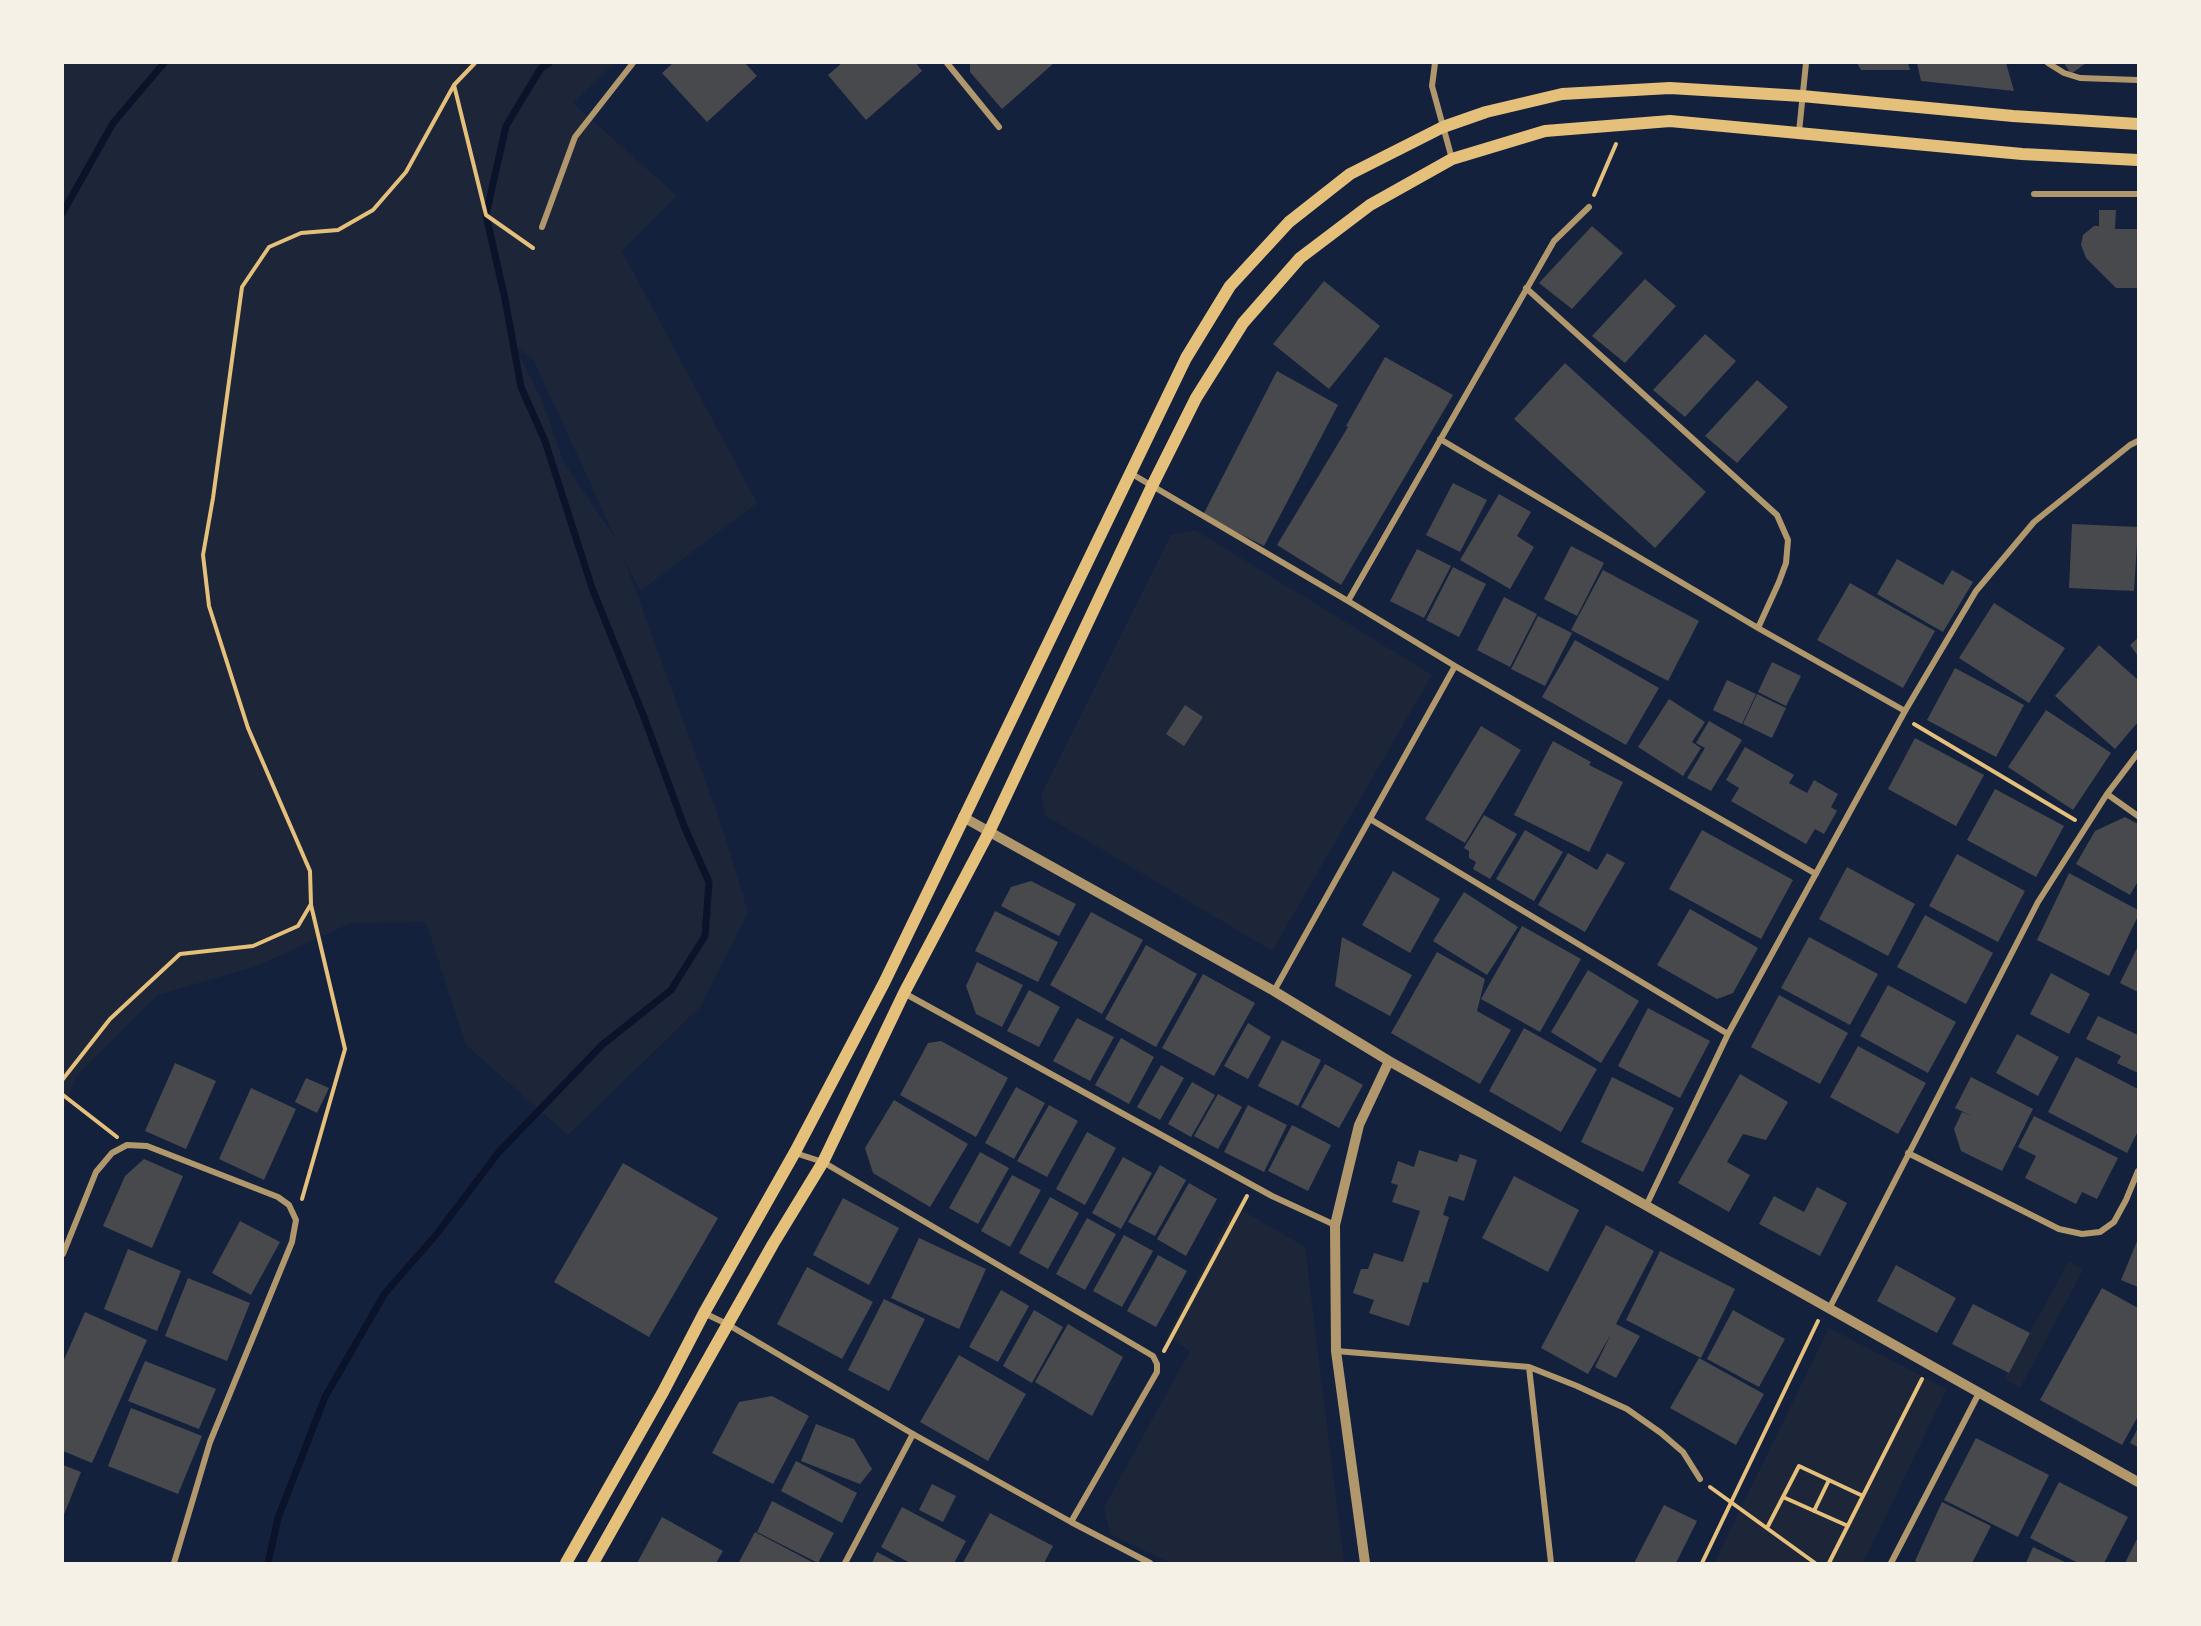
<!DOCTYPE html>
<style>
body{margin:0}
#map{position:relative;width:2201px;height:1626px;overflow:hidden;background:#14213d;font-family:Manrope,sans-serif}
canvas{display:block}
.frame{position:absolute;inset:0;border:64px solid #f6f1e7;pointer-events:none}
</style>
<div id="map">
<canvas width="2201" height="1626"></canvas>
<div class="frame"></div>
</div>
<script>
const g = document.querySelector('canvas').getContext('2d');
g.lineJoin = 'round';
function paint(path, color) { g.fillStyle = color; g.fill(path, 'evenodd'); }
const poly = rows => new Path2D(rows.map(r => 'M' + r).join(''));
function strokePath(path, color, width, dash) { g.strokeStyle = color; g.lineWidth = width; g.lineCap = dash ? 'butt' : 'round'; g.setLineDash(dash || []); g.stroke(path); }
const green = poly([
 [63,63,615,63,573,103,677,196,622,251,757,503,640,591,624,559,721,824,748,912,700,1007,568,1135,466,1045,426,922,351,923,257,966,158,995,77,1075,63,1110],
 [513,343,534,361,617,541,563,461,543,402],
 [1195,530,1432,675,1272,951,1046,816,1041,795,1171,535],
 [1235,1206,1305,1247,1344,1563,1171,1563,1111,1535,1104,1507,1190,1351,1167,1336],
 [2069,1261,2083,1270,2020,1388,2004,1379],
 [1829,1328,1947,1389,1863,1563,1714,1563]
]);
const stream = poly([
 [63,212,113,123,164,63],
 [268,1563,278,1518,325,1397,385,1293,436,1235,498,1153,602,1045,671,990,705,936,709,882,684,826,644,717,592,588,545,441,521,387,505,299,486,215,506,126,541,68,549,63]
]);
const building = poly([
 [673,63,745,63,757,76,707,122,662,73],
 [842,63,916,63,922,71,866,120,828,75],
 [970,63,1054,63,1002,109,970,72],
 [1857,63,1908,63,1910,70,1861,70],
 [1917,63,2006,63,2014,91,1921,81],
 [2064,63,2086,63,2071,74],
 [2099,210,2116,210,2115,229,2138,229,2138,288,2116,288,2086,258,2081,245,2083,235,2094,226,2099,226],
 [1592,226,1623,253,1572,309,1539,283],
 [1645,279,1676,306,1625,363,1592,336],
 [1324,281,1380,326,1329,389,1273,344],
 [1705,334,1736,361,1685,417,1653,390],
 [1385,357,1453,395,1341,585,1277,545,1348,427,1346,426],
 [1565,363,1706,492,1655,548,1514,419],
 [1277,371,1338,405,1264,546,1203,515],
 [1757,380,1788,407,1737,463,1705,436],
 [1453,483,1487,500,1460,552,1426,535],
 [1499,494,1531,512,1517,536,1534,547,1510,589,1460,560],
 [2072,524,2138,527,2134,591,2069,588],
 [1571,546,1604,563,1577,616,1544,599],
 [1417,549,1451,566,1424,618,1390,601],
 [1897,559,1943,585,1952,570,1973,582,1943,632,1877,594],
 [1453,567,1486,584,1459,637,1426,620],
 [1603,570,1699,621,1668,681,1571,630],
 [1850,583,1935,631,1903,688,1817,640],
 [1504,597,1537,614,1510,667,1477,650],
 [1994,603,2065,648,2029,703,1959,658],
 [1538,616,1572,633,1545,686,1511,669],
 [2138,638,2138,656,2130,645],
 [1575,640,1659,688,1626,745,1542,697],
 [2099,645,2138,680,2138,722,2115,749,2055,696],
 [1772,662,1801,676,1786,706,1758,692],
 [1955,668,2024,705,1996,757,1927,720],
 [1727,680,1756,694,1742,724,1713,710],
 [1757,694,1786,708,1772,738,1743,724],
 [1669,699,1705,722,1692,742,1701,748,1683,776,1638,747],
 [1185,705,1203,717,1184,746,1166,734],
 [2046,710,2111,753,2073,810,2008,767],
 [1709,721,1742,740,1711,791,1687,778,1705,748,1696,743],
 [1481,726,1521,750,1465,843,1425,819],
 [1915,738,1984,775,1956,826,1888,789],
 [1553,741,1591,762,1589,765,1623,782,1589,852,1514,815],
 [1745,747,1794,775,1789,783,1807,793,1814,780,1838,794,1831,807,1837,811,1824,834,1815,829,1806,844,1731,801,1739,788,1726,780],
 [1995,789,2064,826,2036,877,1967,840],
 [1484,815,1517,834,1490,879,1473,869,1476,862,1469,858,1469,851,1464,848],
 [2125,817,2138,824,2138,881,2130,895,2076,864,2095,831],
 [1525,830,1563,852,1534,901,1496,879],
 [1702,830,1793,880,1761,939,1669,889],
 [1568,853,1597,870,1607,853,1625,863,1585,932,1538,905],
 [1957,854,2025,891,1998,942,1929,906],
 [1847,867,1915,904,1888,956,1819,919],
 [1393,871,1440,899,1410,953,1362,925],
 [2069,873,2138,910,2138,916,2109,976,2037,940],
 [1031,881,1076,904,1059,936,1001,906,1011,887],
 [1464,892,1518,927,1487,975,1433,941],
 [1690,909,1758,948,1733,993,1717,999,1657,965],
 [995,911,1058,942,1038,982,975,951],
 [1091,912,1143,940,1102,1014,1050,985],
 [1925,915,1993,953,1966,1004,1897,967],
 [1522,926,1581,959,1540,1032,1481,999],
 [1342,937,1412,975,1390,1016,1335,986],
 [1809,937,1878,974,1850,1025,1781,988],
 [1146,945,1197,974,1156,1047,1105,1019],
 [2138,946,2138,992,2120,983],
 [1437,952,1485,979,1477,1011,1511,1030,1480,1084,1391,1033],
 [977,962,1023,985,1002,1027,976,1014,966,986],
 [1588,970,1639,1001,1601,1063,1551,1032],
 [2051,973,2090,994,2069,1034,2030,1014],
 [1203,974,1255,1003,1214,1076,1162,1048],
 [1888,985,1956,1022,1928,1073,1860,1036],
 [1029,990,1060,1007,1039,1047,1007,1031],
 [1779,995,1848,1033,1820,1084,1751,1047],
 [1648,1008,1710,1041,1680,1098,1618,1066],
 [2098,1016,2138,1035,2138,1073,2117,1063,2121,1056,2086,1039],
 [1077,1018,1114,1037,1090,1081,1053,1061],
 [1248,1023,1271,1037,1248,1079,1224,1066],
 [1524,1028,1597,1069,1561,1132,1489,1091],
 [2017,1034,2059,1057,2038,1096,1996,1073],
 [1121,1038,1154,1057,1129,1104,1095,1085],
 [1282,1040,1321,1060,1298,1106,1258,1086],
 [941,1041,1008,1078,976,1137,900,1095,928,1043],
 [1858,1046,1926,1083,1898,1134,1830,1097],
 [2076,1057,2138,1089,2138,1131,2127,1153,2048,1112],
 [175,1063,216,1081,186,1149,145,1131],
 [1325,1064,1363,1085,1339,1128,1301,1107],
 [1161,1065,1184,1078,1160,1120,1137,1107],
 [1740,1074,1788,1102,1766,1140,1743,1134,1727,1162,1750,1175,1729,1212,1678,1183],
 [1612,1077,1674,1108,1643,1172,1581,1142],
 [1971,1077,2033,1109,2002,1171,1961,1151,1954,1129,1962,1112,1972,1116,1955,1108],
 [306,1078,329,1088,317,1113,295,1102],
 [1192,1082,1215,1095,1191,1137,1168,1124],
 [1016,1087,1045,1103,1014,1159,985,1143],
 [251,1088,296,1109,264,1180,219,1159],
 [1218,1094,1242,1107,1218,1149,1194,1136],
 [894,1100,968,1144,930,1207,873,1173,865,1148],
 [1049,1105,1078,1121,1047,1177,1017,1161],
 [1248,1105,1287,1125,1264,1172,1224,1152],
 [2034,1116,2118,1158,2097,1199,2082,1192,2076,1204,2025,1178,2036,1156,2018,1147],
 [1292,1125,1331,1145,1308,1191,1268,1171],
 [1087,1132,1116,1148,1085,1205,1056,1189],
 [1419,1150,1457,1162,1460,1154,1477,1160,1464,1201,1449,1196,1443,1215,1449,1217,1428,1283,1423,1282,1409,1326,1369,1313,1374,1300,1353,1293,1361,1269,1368,1269,1374,1253,1403,1262,1420,1211,1392,1202,1398,1185,1391,1183,1398,1161,1414,1167],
 [980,1152,1009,1168,978,1224,949,1208],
 [1123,1157,1152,1173,1121,1229,1092,1213],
 [144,1159,183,1176,152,1248,103,1226,125,1176],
 [623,1163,718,1218,649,1337,554,1282],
 [1160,1165,1186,1180,1155,1236,1128,1222],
 [1012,1175,1041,1190,1010,1247,981,1231],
 [1514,1176,1579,1210,1548,1272,1482,1238],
 [1189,1183,1217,1199,1186,1256,1157,1239],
 [1817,1187,1847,1203,1820,1256,1759,1224,1774,1196,1804,1212],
 [1050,1197,1079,1213,1048,1269,1019,1253],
 [843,1198,899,1228,869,1285,813,1255],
 [1087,1218,1116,1234,1085,1290,1056,1274],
 [240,1221,280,1242,251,1295,212,1273],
 [1606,1225,1654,1251,1616,1324,1640,1336,1616,1378,1595,1367,1611,1334,1588,1374,1541,1348],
 [1124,1235,1153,1251,1122,1307,1093,1291],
 [919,1238,986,1269,959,1329,891,1298],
 [2138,1239,2138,1287,2121,1280],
 [128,1249,181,1271,157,1331,104,1309],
 [1660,1251,1735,1289,1701,1358,1626,1320],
 [1158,1255,1187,1271,1156,1327,1127,1311],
 [1896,1265,1956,1298,1937,1333,1877,1301],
 [807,1267,873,1302,842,1359,777,1324],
 [188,1278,250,1303,227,1361,165,1336],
 [2102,1288,2138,1308,2138,1416,2122,1445,2040,1400],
 [1001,1290,1029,1306,998,1362,969,1347],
 [884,1299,925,1319,889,1391,848,1370],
 [1973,1304,2030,1333,2009,1373,1952,1344],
 [1034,1310,1063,1327,1032,1383,1003,1366],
 [1733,1310,1785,1339,1759,1387,1707,1359],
 [85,1312,147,1340,92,1463,63,1451,63,1362],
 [1068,1324,1123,1357,1092,1416,1035,1382],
 [959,1355,1026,1394,988,1461,920,1422],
 [1699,1358,1764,1394,1736,1445,1670,1408],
 [145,1361,216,1389,199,1429,128,1401],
 [772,1396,809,1416,773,1484,712,1453,739,1402],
 [131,1408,202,1436,178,1494,108,1466],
 [816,1424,854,1439,872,1469,860,1484,801,1461],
 [2138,1428,2138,1447,2130,1443],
 [1976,1438,2049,1475,2018,1537,1944,1500],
 [796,1461,857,1493,842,1523,781,1491],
 [63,1465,81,1472,63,1517],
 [2059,1482,2128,1517,2104,1563,2078,1563,2030,1538],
 [932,1484,956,1496,943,1522,919,1510],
 [772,1501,834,1533,818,1563,757,1532],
 [1942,1502,1991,1526,1972,1563,1919,1563,1915,1561],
 [1664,1505,1697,1521,1676,1563,1634,1563],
 [902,1507,966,1541,954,1563,910,1563,881,1547],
 [990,1513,1053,1546,1044,1563,963,1563],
 [662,1517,723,1551,716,1563,637,1563],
 [755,1532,814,1563,739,1562],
 [2138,1537,2138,1563,2125,1563],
 [2033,1547,2067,1563,2026,1563],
 [877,1552,898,1563,872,1563]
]);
const path = poly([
 [454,85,486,215,533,248],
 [1594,195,1616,144],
 [1914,724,2075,820],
 [63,1079,110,1019,180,954,253,946,298,926,311,904,310,871,248,728,209,606,203,555,213,498,242,287,269,247,301,233,338,230,373,210,406,172,454,85,475,63],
 [63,1095,117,1137],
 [302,1199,345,1049,311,905],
 [1164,1351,1247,1196],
 [1710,1487,1815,1563],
 [1783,1497,1848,1526],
 [1814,1511,1829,1480],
 [1767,1528,1799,1466,1863,1496],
 [1702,1563,1818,1321],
 [1829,1563,1922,1379]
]);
const minor = poly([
 [947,63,999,127],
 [1435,63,1432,86,1452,159],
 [2048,63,2064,73,2080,78,2138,80],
 [1799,132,1806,63],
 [2034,194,2138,194],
 [542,227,575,137,633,63],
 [1526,288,1777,515,1788,540,1786,563,1779,582,1758,628],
 [1440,439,1758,628,1905,711],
 [1132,474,1348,601,1455,666,1816,874],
 [1348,601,1554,241,1589,207],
 [2107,794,2138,816],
 [1370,819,1728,1034],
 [1274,991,1455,666],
 [904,993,1272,1196,1335,1225],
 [795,1153,823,1162,1153,1356,1157,1364,1157,1372,1071,1522],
 [1908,1153,2059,1229,2082,1234,2100,1232,2114,1222,2126,1200,2138,1171],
 [1646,1206,1728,1034,1905,711,1976,591,2034,522,2130,445,2138,441],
 [63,1254,96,1172,112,1153,127,1145,147,1146,278,1197,289,1205,296,1220,292,1242,210,1442,174,1563],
 [1829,1309,2038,902,2107,794,2138,753],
 [704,1313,727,1324,913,1434,1071,1522,1150,1563],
 [1336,1351,1529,1367,1577,1386,1627,1409,1661,1433,1683,1452,1700,1479],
 [1529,1367,1551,1563],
 [845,1563,913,1434],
 [1891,1563,1979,1393]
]);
const tertiary = poly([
 [963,817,1274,991,1389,1061,2138,1482],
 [1365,1563,1336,1351,1335,1225,1359,1125,1389,1061]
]);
const secondary = poly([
 [566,1563,663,1392,704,1313,795,1152,884,983,1186,358,1230,286,1289,222,1350,174,1443,127,1486,112,1562,94,1670,88,1802,96,2013,116,2138,124],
 [593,1563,773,1244,823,1162,904,993,989,832,1152,486,1196,398,1243,323,1300,258,1370,205,1452,159,1545,131,1670,121,2022,154,2138,160]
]);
paint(green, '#1d2539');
strokePath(stream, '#0b132b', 7);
paint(building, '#48494c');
strokePath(path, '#e5c07b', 4);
strokePath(minor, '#b1986c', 6);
strokePath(tertiary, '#b1986c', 10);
strokePath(secondary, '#e5c07b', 12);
</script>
